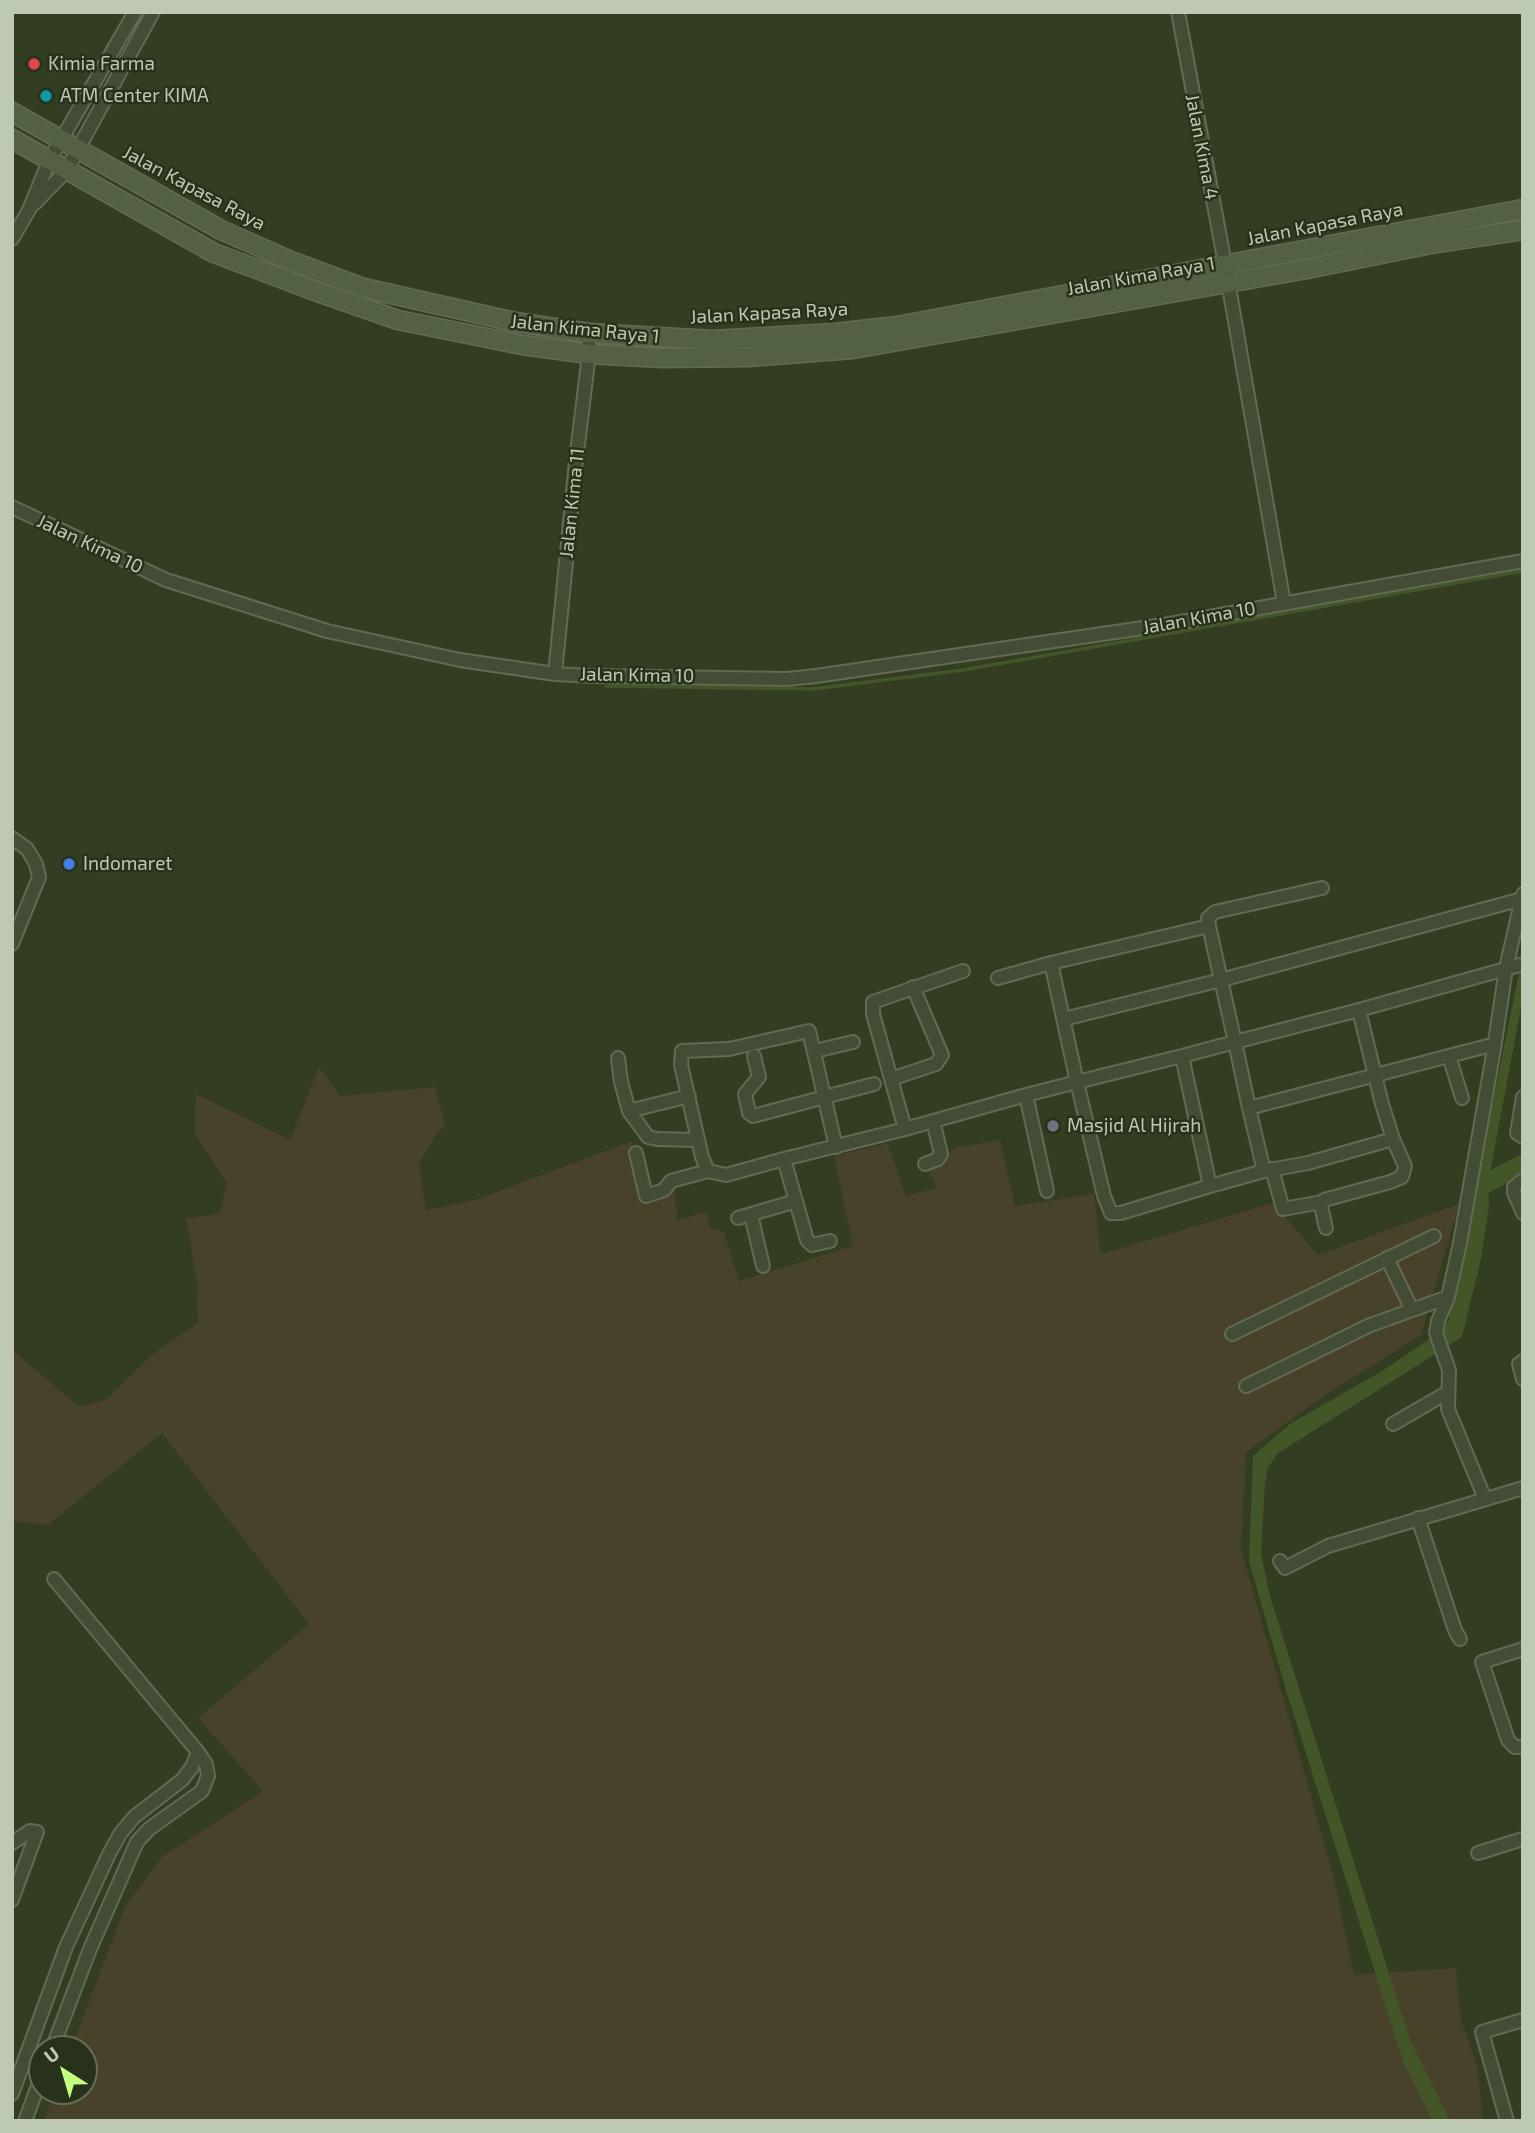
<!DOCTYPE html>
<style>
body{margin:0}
#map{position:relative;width:1535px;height:2133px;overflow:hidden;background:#323d21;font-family:"Exo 2",sans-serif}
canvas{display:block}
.frame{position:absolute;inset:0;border:14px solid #bec9b1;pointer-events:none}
.north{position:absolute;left:28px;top:2035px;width:70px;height:70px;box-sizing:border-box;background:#28321a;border:2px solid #646e56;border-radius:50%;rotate:323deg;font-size:19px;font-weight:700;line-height:28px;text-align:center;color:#bec9b1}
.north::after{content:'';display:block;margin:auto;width:24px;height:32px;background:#c5ff80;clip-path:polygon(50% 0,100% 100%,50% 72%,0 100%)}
</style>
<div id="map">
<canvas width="1535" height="2133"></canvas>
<div class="frame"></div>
<div class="north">U</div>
</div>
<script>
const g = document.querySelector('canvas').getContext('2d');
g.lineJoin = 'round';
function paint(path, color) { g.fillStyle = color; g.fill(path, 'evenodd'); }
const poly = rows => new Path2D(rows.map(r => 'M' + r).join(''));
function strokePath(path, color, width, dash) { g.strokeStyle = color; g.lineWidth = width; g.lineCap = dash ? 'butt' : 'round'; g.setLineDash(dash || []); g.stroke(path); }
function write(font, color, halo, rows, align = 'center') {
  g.font = font + ' "Exo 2",sans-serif'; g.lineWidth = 5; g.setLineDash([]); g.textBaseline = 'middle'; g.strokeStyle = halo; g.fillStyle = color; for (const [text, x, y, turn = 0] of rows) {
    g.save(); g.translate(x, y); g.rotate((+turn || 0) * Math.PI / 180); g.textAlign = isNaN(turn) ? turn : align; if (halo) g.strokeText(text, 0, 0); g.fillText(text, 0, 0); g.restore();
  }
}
const green = poly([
 [319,1067,340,1096,435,1087,445,1125,435,1136,419,1163,426,1210,475,1200,632,1141,643,1194,674,1183,677,1220,706,1212,710,1228,724,1232,739,1281,853,1246,834,1156,888,1143,906,1196,936,1188,929,1171,955,1148,1000,1140,1015,1206,1094,1194,1101,1254,1273,1203,1318,1255,1459,1204,1421,1335,1327,1394,1246,1452,1241,1549,1333,1874,1354,1975,1456,1968,1461,2020,1478,2069,1483,2121,43,2121,55,2091,84,2091,84,2049,71,2049,125,1907,162,1857,263,1791,198,1718,309,1624,162,1433,48,1525,12,1521,12,1350,80,1407,105,1400,153,1354,198,1323,197,1281,186,1219,220,1213,227,1183,195,1134,196,1094,290,1140]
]);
const water = poly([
 [1523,953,1523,997,1488,1184,1489,1206,1481,1259,1462,1337,1277,1454,1268,1468,1265,1484,1261,1553,1270,1596,1409,2037,1450,2121,1433,2121,1403,2061,1286,1690,1249,1561,1253,1456,1290,1424,1382,1371,1440,1332,1449,1319]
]);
const stream = poly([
 [606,686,813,689,963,670,1523,571]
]);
const river = poly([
 [1483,1185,1523,1164]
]);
const street = poly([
 [1178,12,1225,264,1284,603],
 [34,204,66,171,153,12],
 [12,239,29,210,49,161,135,12],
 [12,507,166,580,327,631,460,660,555,674,592,676,787,679,816,676,1170,624,1523,561],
 [555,674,576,461,589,354,589,333],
 [12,838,27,849,36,864,39,877,12,944],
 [1209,926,1208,918,1215,912,1322,888],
 [998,978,1051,963],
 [1359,1010,1235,1042,1221,980,1522,899],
 [815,1051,853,1042],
 [754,1056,759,1077,745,1094,749,1113,753,1116,874,1084],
 [1182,1056,1077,1082,1104,1196,1111,1213,1121,1213,1210,1186],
 [1449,1056,1462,1098],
 [618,1058,621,1082,629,1111,648,1137,657,1139,698,1140],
 [891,1079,936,1064,942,1055,913,987],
 [1523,1097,1517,1133,1523,1137],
 [1249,1108,1235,1042,1182,1056,1210,1186,1264,1171,1308,1163,1393,1139,1382,1104,1359,1010,1523,964],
 [629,1111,689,1096],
 [905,1129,873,1014,873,1002,963,971],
 [636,1153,646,1196,664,1190,671,1181,708,1171],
 [784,1159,726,1175,708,1171,702,1157,681,1065,682,1051,729,1049,809,1031,836,1147],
 [925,1164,938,1159,941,1154,933,1121],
 [1272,1169,1283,1209,1322,1202],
 [1264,1171,1249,1108,1495,1044],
 [1523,1180,1514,1187,1514,1193,1523,1213],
 [1047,1191,1026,1095,1077,1082,1051,963,1209,926,1221,980,1064,1019],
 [751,1215,763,1266],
 [738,1218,796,1201],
 [1326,1228,1321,1206,1324,1200,1390,1182,1402,1177,1405,1166,1393,1139],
 [830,1241,812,1245,807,1240,784,1159,905,1129,1026,1095],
 [1387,1258,1412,1310],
 [1232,1334,1434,1236],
 [1523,1361,1519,1364,1523,1379],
 [1246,1386,1368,1326,1448,1297],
 [1393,1424,1448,1392],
 [1485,1499,1448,1409,1449,1370,1436,1333,1438,1321,1448,1297,1460,1243,1494,1049,1506,968,1523,894],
 [1418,1518,1455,1630,1460,1639],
 [1280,1561,1285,1568,1328,1546,1523,1488],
 [1523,1649,1482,1662,1508,1740,1515,1747,1523,1747],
 [12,1843,30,1831,37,1832,12,1900],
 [1478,1853,1523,1839],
 [52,2049,90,1949,137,1842,149,1829,202,1791,208,1776,206,1764,198,1752,54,1579],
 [12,2094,66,1947,109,1854,120,1834,134,1817,182,1780,192,1767,198,1752],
 [25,2121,42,2075],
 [1507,2121,1482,2032,1523,2020]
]);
const secondary = poly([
 [12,112,221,230,291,261,364,288,515,322,589,333,713,340,835,333,897,326,1523,209],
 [12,139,214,253,315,291,398,320,522,345,589,354,662,358,748,357,853,349,1307,269,1436,243,1523,230]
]);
const markers = [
 [34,64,7,"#e0444e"],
 [46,96,7,"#0f9aa8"],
 [69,864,7,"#3f7fe0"],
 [1053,1126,7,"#6b7280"]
];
const poiNames = [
 ["Kimia Farma",48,64],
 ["ATM Center KIMA",60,96],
 ["Indomaret",83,864],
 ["Masjid Al Hijrah",1067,1126]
];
const streetNames = [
 ["Jalan Kima 4",1202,147,79],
 ["Jalan Kapasa Raya",194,188,28],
 ["Jalan Kapasa Raya",1325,224,-11],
 ["Jalan Kima Raya 1",1141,276,-10],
 ["Jalan Kapasa Raya",769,313,-3],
 ["Jalan Kima Raya 1",585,329,6],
 ["Jalan Kima 11",572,503,-84],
 ["Jalan Kima 10",90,544,25],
 ["Jalan Kima 10",1199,618,-10],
 ["Jalan Kima 10",637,675,1]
];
paint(green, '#49422b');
paint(water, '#425628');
strokePath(stream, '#425628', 3.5);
strokePath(river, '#425628', 19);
strokePath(street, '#616b53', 16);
strokePath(secondary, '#616b53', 21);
strokePath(street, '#434d35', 12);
strokePath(secondary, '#536043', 18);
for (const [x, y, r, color] of markers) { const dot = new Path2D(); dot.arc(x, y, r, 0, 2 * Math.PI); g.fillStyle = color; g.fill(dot); strokePath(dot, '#28321a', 2.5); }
write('19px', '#bec9b1', '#28321a', poiNames, 'left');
write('19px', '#bec9b1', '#28321a', streetNames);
</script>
